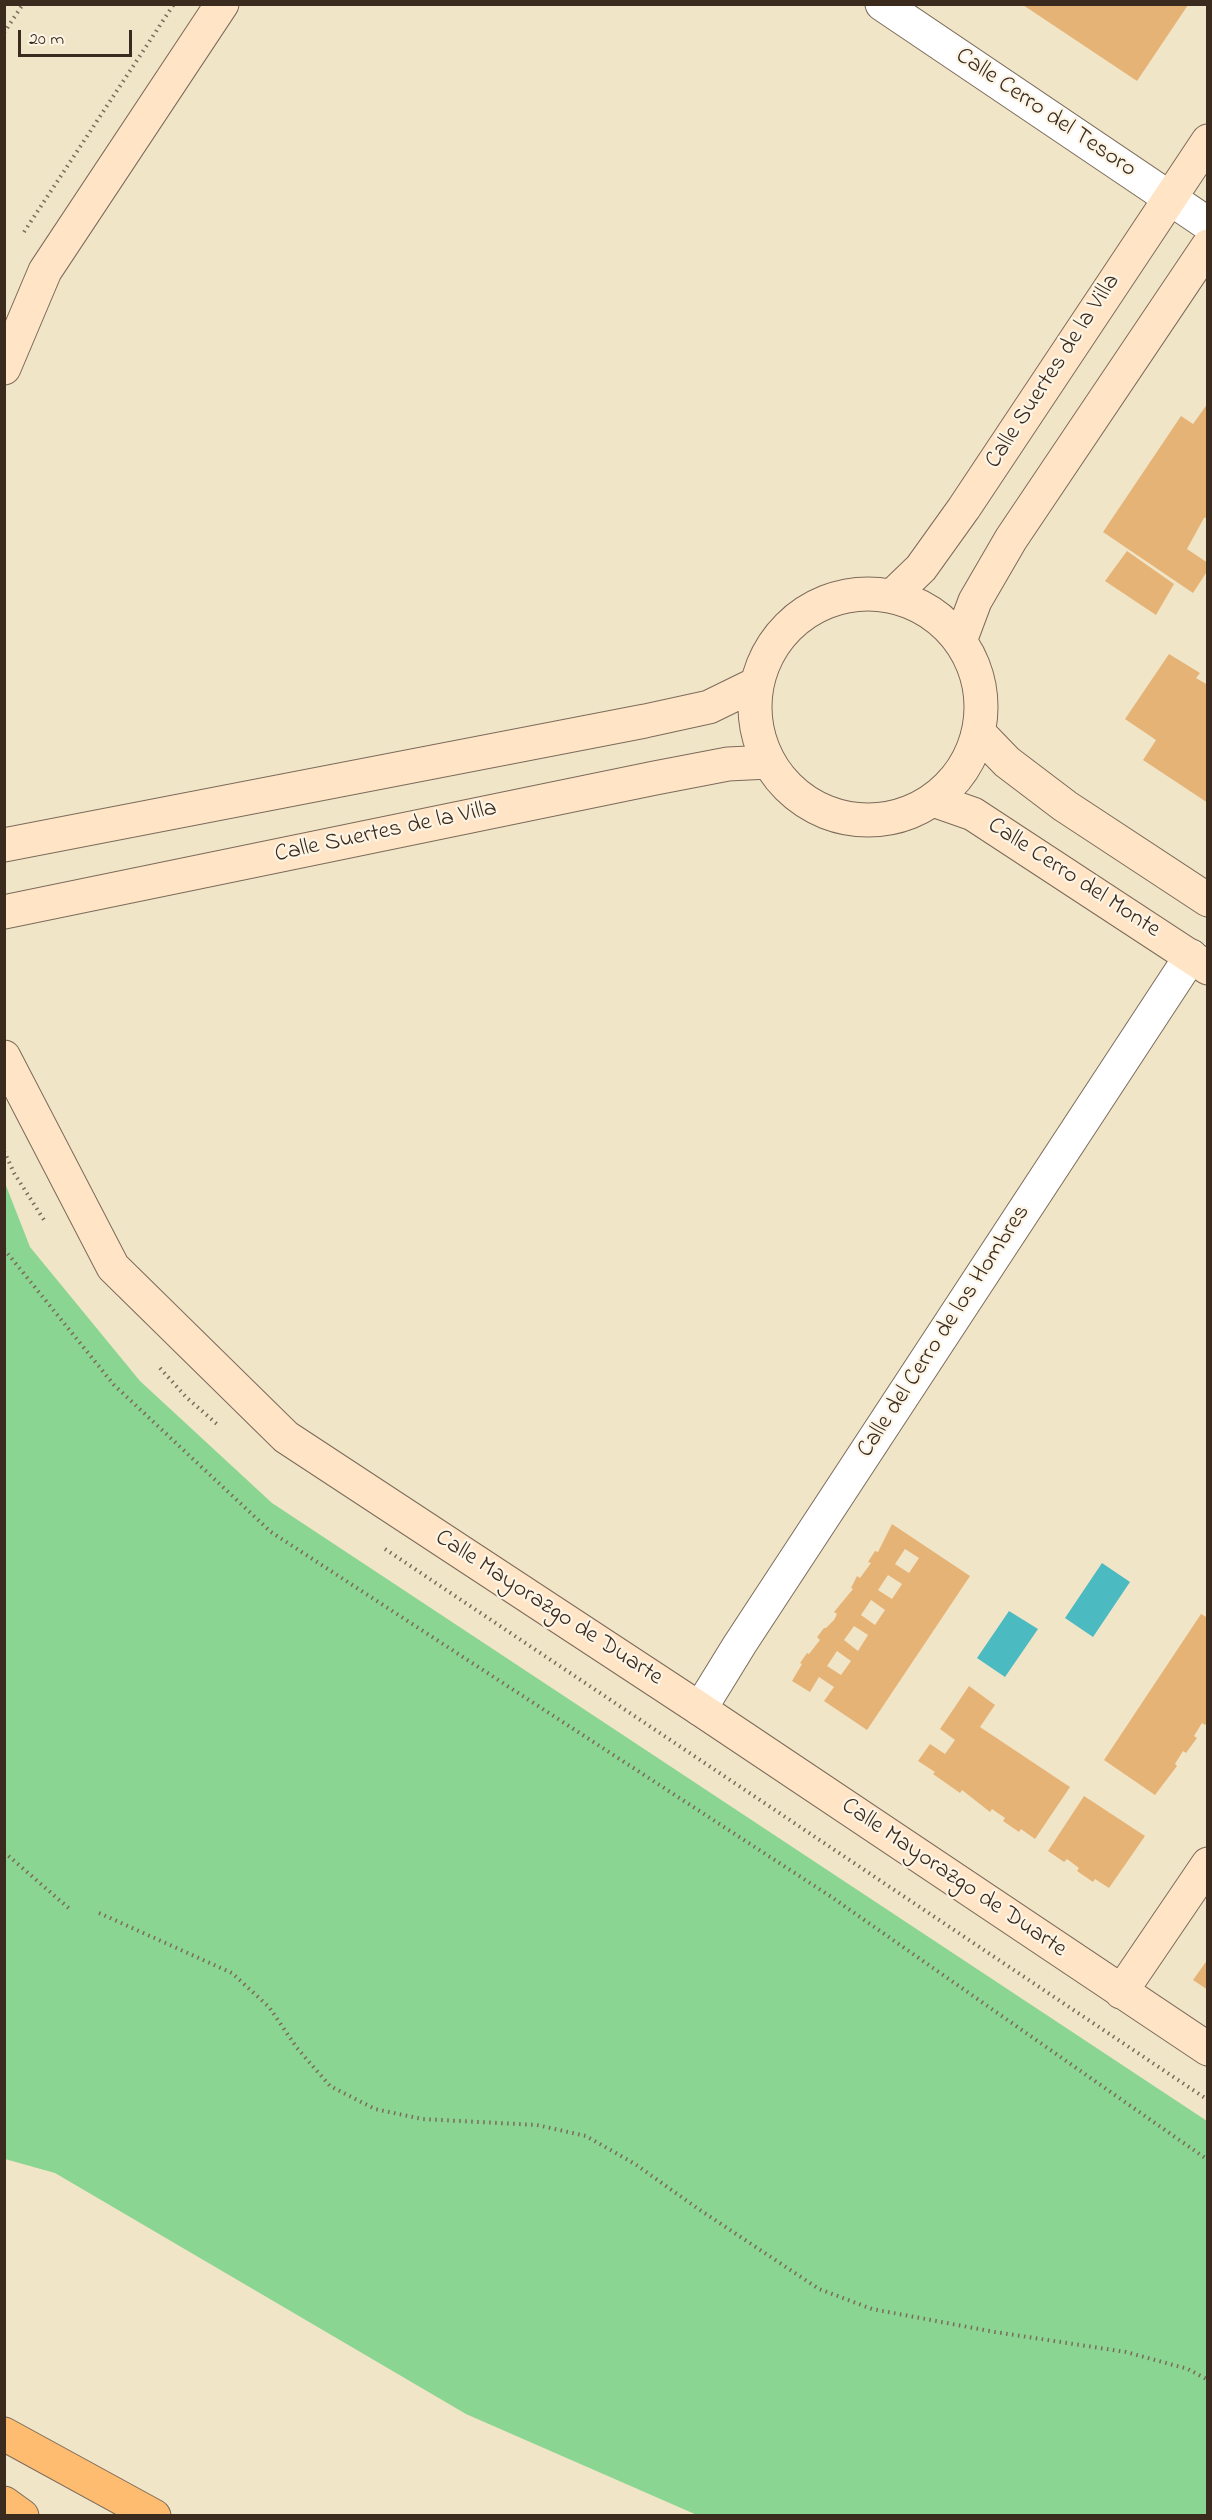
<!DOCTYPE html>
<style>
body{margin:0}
#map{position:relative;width:1212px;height:2520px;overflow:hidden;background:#f1e5c8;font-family:"Indie Flower",sans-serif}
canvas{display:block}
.frame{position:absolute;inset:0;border:6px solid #3b2a1e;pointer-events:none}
.scale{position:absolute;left:18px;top:30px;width:114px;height:27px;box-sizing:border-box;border:3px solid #3b2a1e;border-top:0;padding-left:8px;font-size:18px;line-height:21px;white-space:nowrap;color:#3b2a1e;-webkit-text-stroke:4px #fcf5e5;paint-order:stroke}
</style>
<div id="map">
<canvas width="1212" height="2520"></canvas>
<div class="frame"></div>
<div class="scale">20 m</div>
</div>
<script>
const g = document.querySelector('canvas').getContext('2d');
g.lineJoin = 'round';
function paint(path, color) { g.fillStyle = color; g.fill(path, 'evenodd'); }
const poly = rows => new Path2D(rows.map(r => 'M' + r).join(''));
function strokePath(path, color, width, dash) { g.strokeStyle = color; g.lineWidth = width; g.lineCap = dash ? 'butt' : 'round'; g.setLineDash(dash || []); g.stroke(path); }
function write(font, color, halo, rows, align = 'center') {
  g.font = font + ' "Indie Flower",sans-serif'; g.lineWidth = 4.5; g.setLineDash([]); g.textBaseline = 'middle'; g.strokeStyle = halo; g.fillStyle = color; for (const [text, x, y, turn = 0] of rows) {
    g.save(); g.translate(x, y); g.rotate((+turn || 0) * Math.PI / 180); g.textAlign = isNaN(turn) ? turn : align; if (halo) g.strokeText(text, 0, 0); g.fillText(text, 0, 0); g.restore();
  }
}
const green = poly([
 [5,1183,30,1247,140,1381,272,1503,1207,2121,1207,2515,697,2515,466,2414,55,2173,5,2159]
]);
const water = poly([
 [1102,1563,1130,1582,1093,1637,1065,1618],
 [1009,1611,1038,1629,1005,1677,977,1658]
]);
const building = poly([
 [1023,5,1188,5,1137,81],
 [1208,403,1208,517,1204,518,1187,549,1208,563,1208,570,1193,593,1103,532,1181,416,1193,424],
 [1127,551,1174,584,1156,615,1105,581],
 [1169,654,1200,673,1196,678,1208,685,1208,803,1143,760,1156,740,1125,719],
 [892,1524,970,1576,867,1730,824,1701,834,1687,819,1677,810,1692,792,1681,802,1664,800,1663,807,1653,809,1654,816,1645,820,1640,817,1637,824,1628,826,1628,834,1620,837,1614,834,1612,853,1589,851,1588,857,1576,860,1578,871,1563,868,1562,875,1551,878,1552],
 [905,1549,919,1558,909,1573,895,1564],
 [888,1575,902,1584,892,1599,878,1590],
 [871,1600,885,1610,875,1625,861,1615],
 [854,1626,868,1635,858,1651,844,1640],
 [837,1651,851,1661,841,1675,827,1666],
 [1201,1614,1208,1618,1208,1721,1205,1725,1202,1723,1194,1736,1197,1738,1186,1753,1183,1751,1175,1764,1177,1766,1155,1795,1104,1760],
 [969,1686,995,1705,980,1727,1070,1787,1035,1839,1021,1829,1019,1832,1003,1821,1005,1818,992,1809,990,1812,962,1790,960,1793,933,1774,935,1772,918,1761,930,1744,945,1754,955,1740,940,1729],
 [1084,1796,1145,1836,1109,1888,1095,1879,1093,1882,1077,1871,1079,1868,1067,1859,1064,1862,1048,1851],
 [1208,1959,1208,1990,1193,1980]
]);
const path = poly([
 [4,33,23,4],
 [24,232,174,4],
 [4,1151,14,1173,46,1223],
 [4,1249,114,1385,271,1532,830,1896,1208,2160],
 [160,1368,186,1397,218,1425],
 [385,1549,1208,2100],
 [4,1852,72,1911],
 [99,1913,232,1973,269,2007,297,2048,330,2086,375,2109,422,2119,537,2125,586,2136,635,2164,697,2208,819,2289,872,2309,995,2332,1126,2352,1188,2369,1208,2380]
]);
const street = poly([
 [882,4,1208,224],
 [700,1709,740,1644,1191,956]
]);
const secondary = poly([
 [4,368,45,271,222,4],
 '755 707a113 113 0 1 1 226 0a113 113 0 1 1-226 0Z',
 [892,596,921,568,964,508,1208,141],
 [960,641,975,601,1011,539,1208,246],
 [979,733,1007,762,1065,806,1208,900],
 [933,800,973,814,1208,968],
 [4,845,645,721,709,707,756,684],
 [4,912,655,778,728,764,769,762],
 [4,1057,113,1267,286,1437,700,1709,1208,2049],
 [1121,1992,1208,1864]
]);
const highway = poly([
 [4,2434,154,2516],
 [4,2503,22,2516]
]);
const streetNames = [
 ["Calle Cerro del Tesoro",1045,114,34],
 ["Calle Suertes de la Villa",1054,372,-57],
 ["Calle Suertes de la Villa",386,833,-12],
 ["Calle Cerro del Monte",1073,879,33],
 ["Calle del Cerro de los Hombres",945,1332,-57],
 ["Calle Mayorazgo de Duarte",548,1609,33],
 ["Calle Mayorazgo de Duarte",953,1879,34]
];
paint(green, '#8ad591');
paint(water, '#4bbac1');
paint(building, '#e6b377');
strokePath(street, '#7b6b5a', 35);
strokePath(secondary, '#7b6b5a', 35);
strokePath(highway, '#7b6b5a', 35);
strokePath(path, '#7b6b5a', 4, [1.5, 4.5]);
strokePath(street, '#fff', 33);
strokePath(secondary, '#ffe4c6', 33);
strokePath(highway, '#febc70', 33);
write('24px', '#3b2a1e', '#fcf5e5', streetNames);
</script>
